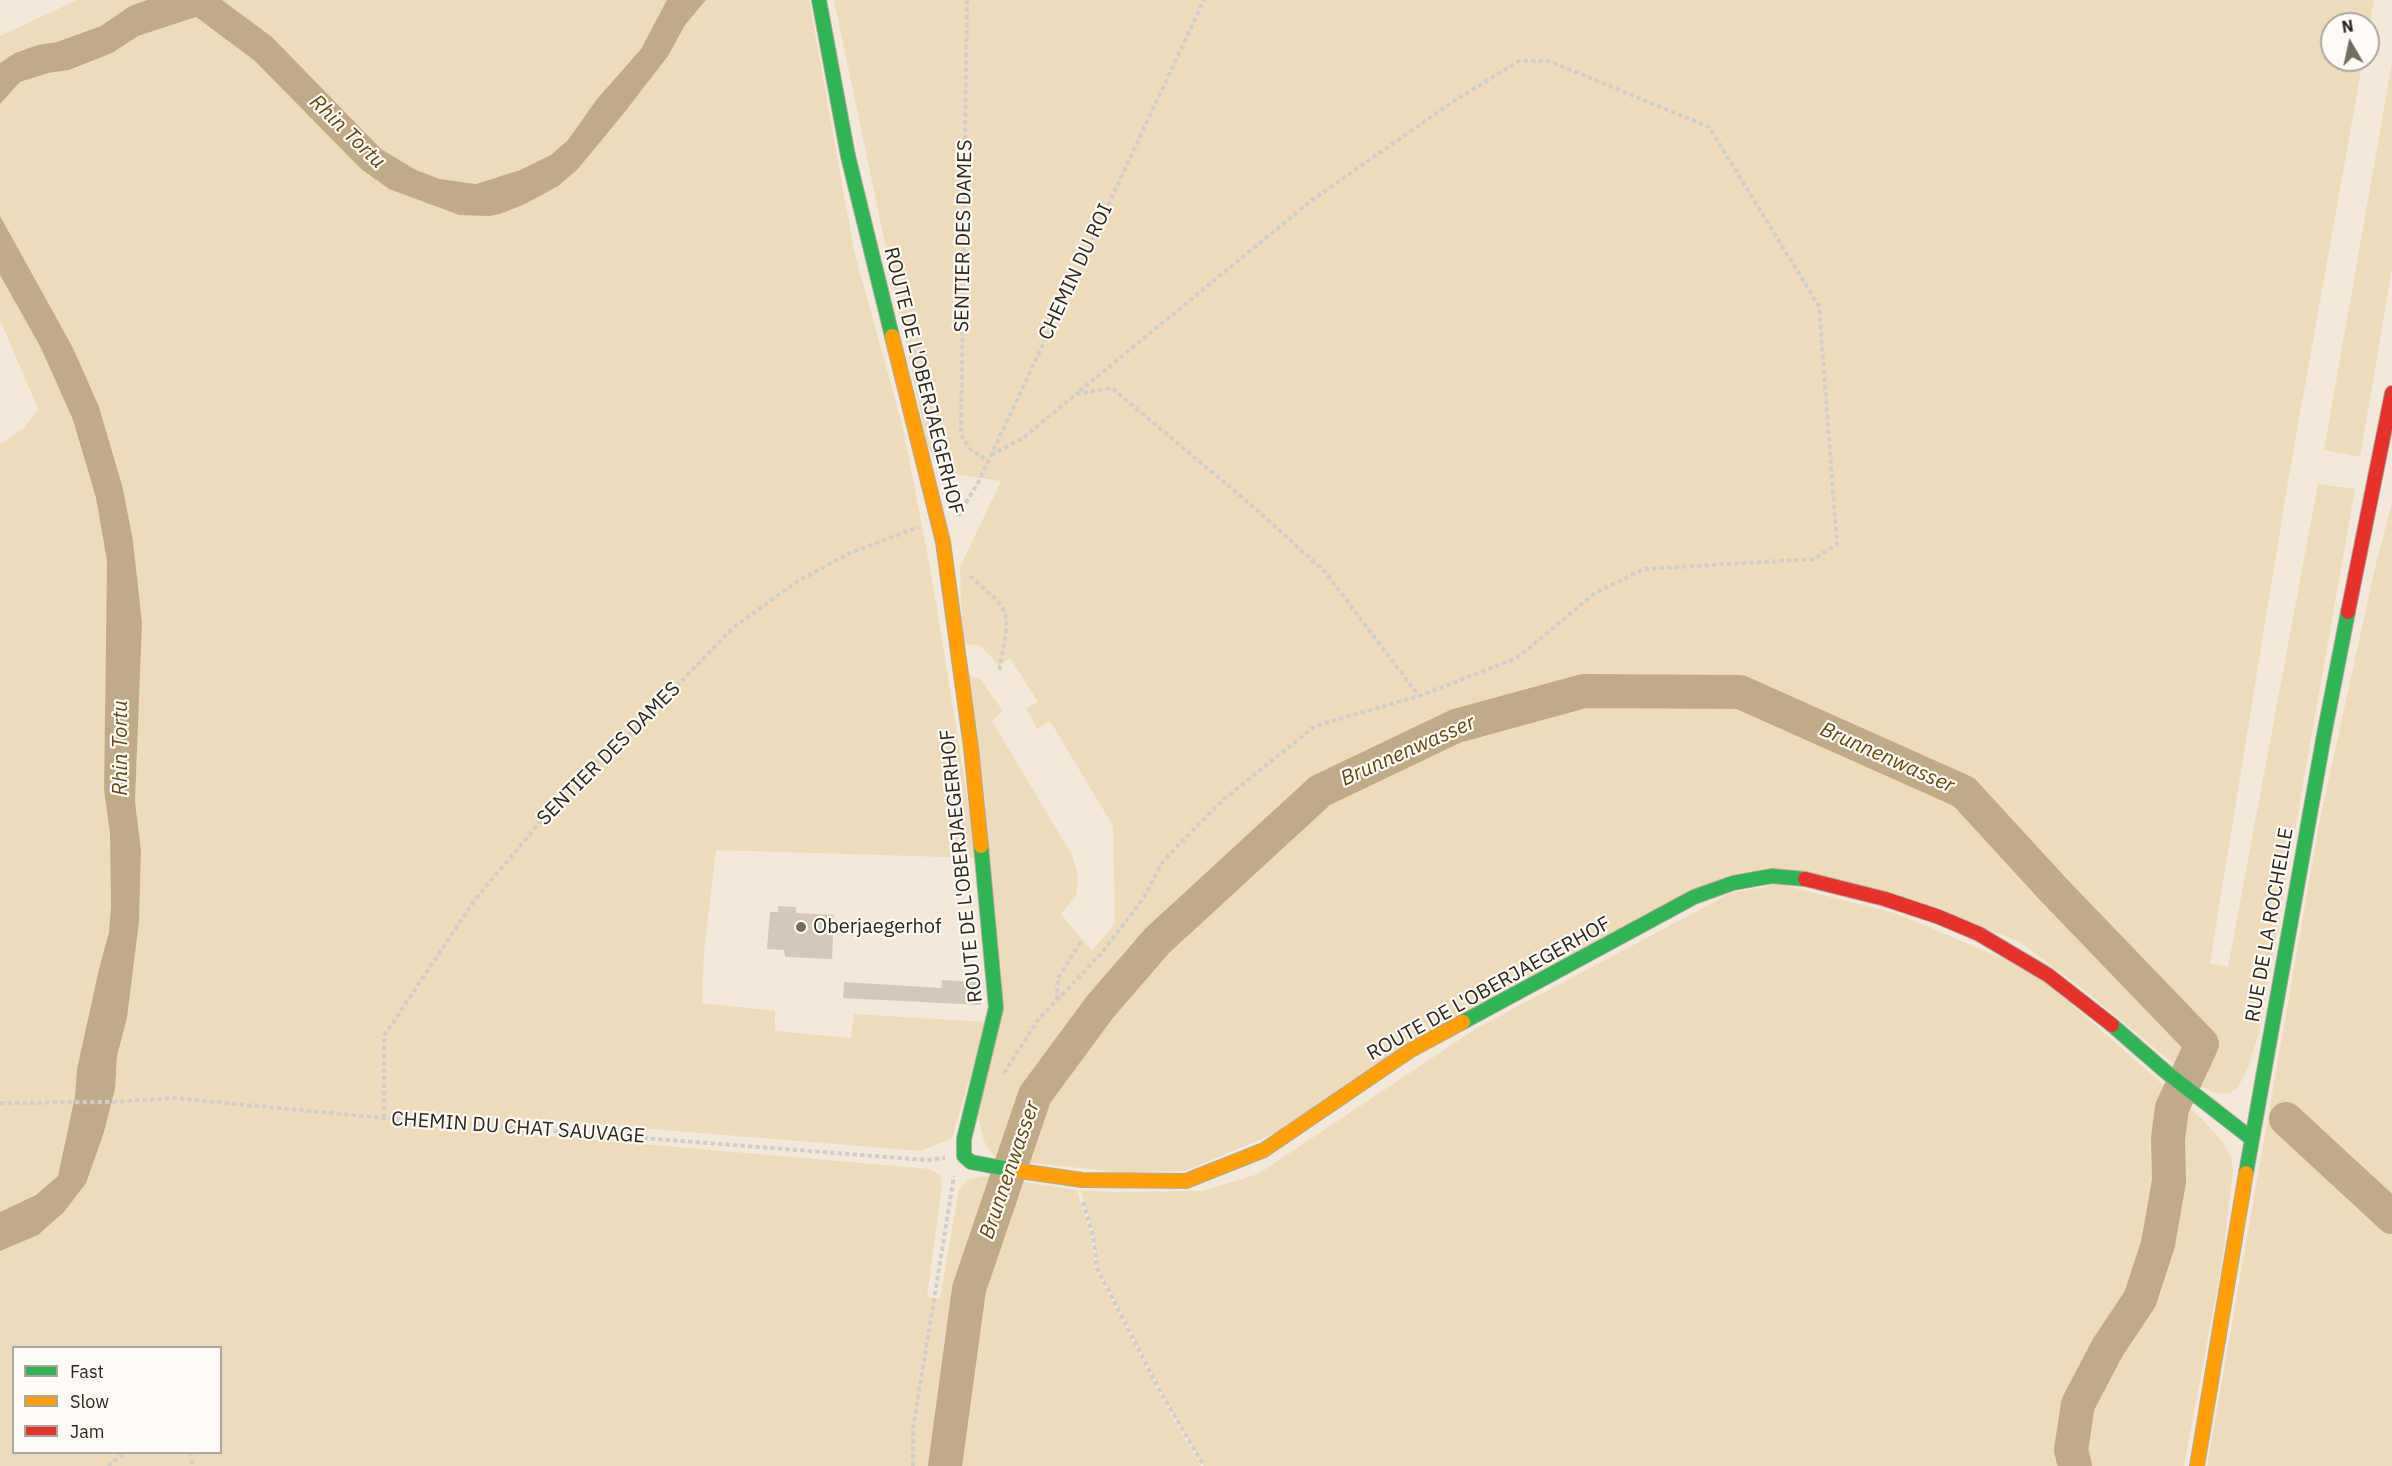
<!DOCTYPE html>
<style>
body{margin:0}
#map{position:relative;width:2392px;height:1466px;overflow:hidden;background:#f2e9db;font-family:"IBM Plex Sans",sans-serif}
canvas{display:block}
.legend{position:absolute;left:12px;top:1346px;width:210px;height:108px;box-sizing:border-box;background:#fefbf6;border:2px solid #aba7a0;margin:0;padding:8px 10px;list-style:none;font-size:18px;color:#2e281f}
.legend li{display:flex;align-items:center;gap:12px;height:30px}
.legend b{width:30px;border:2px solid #aba7a0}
.north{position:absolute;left:2320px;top:12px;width:60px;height:60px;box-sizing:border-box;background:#fefbf6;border:2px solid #aba7a0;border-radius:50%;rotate:351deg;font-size:16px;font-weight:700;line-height:24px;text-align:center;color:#2e281f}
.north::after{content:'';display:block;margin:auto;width:21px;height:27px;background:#736c61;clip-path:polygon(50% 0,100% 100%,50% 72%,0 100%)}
</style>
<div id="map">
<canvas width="2392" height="1466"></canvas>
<ul class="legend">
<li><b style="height:8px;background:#30b455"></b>Fast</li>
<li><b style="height:8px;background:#ff9f0a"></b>Slow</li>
<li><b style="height:8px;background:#e5322d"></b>Jam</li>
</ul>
<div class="north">N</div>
</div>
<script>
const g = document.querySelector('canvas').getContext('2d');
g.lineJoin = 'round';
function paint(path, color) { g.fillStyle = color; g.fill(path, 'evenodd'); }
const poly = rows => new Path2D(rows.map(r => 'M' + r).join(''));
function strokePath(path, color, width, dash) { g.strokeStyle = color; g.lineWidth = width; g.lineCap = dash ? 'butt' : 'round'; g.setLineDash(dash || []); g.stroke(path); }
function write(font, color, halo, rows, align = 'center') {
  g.font = font + ' "IBM Plex Sans",sans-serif'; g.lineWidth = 4.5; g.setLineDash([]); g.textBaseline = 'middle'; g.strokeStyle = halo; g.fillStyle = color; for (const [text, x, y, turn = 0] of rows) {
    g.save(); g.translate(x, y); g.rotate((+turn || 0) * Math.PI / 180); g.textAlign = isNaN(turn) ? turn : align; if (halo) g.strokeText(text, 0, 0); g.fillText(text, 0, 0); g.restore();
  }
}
const green = poly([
 [77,0,147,0,130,6,101,26,57,42,38,45,15,53,0,63,0,36],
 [222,0,667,0,641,49,597,99,568,140,551,155,520,170,476,184,440,179,416,170,381,149,272,37],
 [706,0,809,0,854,251,903,428,932,578,977,858,716,850,704,951,702,1003,775,1011,775,1031,851,1038,854,1014,986,1022,952,1138,921,1151,529,1119,528,1134,930,1169,940,1175,942,1184,927,1297,940,1299,959,1189,969,1179,982,1176,1077,1190,1091,1237,1095,1268,1170,1413,1201,1466,0,1466,0,1251,38,1235,64,1212,104,1132,115,1089,117,1056,127,1018,139,922,141,850,135,802,142,623,133,541,123,489,21,256,0,216,0,104,20,82,48,73,69,70,112,53,138,36,196,17,255,61,361,169,389,189,459,215,500,214,558,186,577,170,624,113,668,56,685,25],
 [14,1348,220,1348,220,1452,14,1452],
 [834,0,2374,0,2368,31,2368,24,2332,24,2332,60,2363,60,2288,481,2210,963,2228,967,2318,484,2355,489,2260,1028,2249,1066,2238,1087,2229,1094,2215,1093,2202,1087,2089,994,2020,942,1920,903,1729,875,1285,1129,1185,1171,1126,1173,1005,1160,994,1156,984,1141,977,1111,999,1025,967,674,980,679,1003,711,992,721,1073,857,1078,875,1076,896,1061,914,1092,951,1115,923,1113,826,1050,721,1037,729,1026,708,1038,702,1010,658,999,666,981,646,962,643,960,567,1001,481,961,475,941,466,928,448],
 [2392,63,2392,269,2360,457,2324,450],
 [0,275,41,348,73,420,96,498,107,562,104,790,110,833,111,906,109,932,99,969,77,1069,75,1096,58,1176,36,1195,0,1212,0,444,24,428,38,409,0,320],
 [2392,503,2392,1466,2207,1466,2321,814,2375,568],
 [1779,884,1895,913,2016,964,2051,986,2202,1119,2222,1141,2231,1157,2233,1171,2222,1263,2184,1466,1204,1466,1172,1412,1097,1267,1094,1237,1081,1190,1107,1192,1203,1191,1258,1174,1477,1028,1731,893]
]);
const water = poly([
 [147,0,222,0,272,37,381,149,416,170,440,179,476,184,520,170,551,155,568,140,597,99,641,49,667,0,706,0,685,25,668,56,624,113,577,170,558,186,525,204,500,214,489,216,459,215,389,189,361,169,255,61,196,17,138,36,112,53,69,70,48,73,20,82,0,104,0,63,15,53,38,45,57,42,101,26,130,6],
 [0,216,73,348,99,407,123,489,133,541,142,623,135,802,141,850,139,922,127,1018,117,1056,115,1089,104,1132,86,1183,64,1212,38,1235,0,1251,0,1212,36,1195,58,1176,75,1096,77,1069,99,969,109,932,111,906,110,833,104,790,107,561,96,498,73,420,41,348,0,275]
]);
const river = poly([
 [2286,1119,2392,1217],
 [945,1466,969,1289,1035,1095,1100,1007,1157,941,1320,791,1456,726,1584,691,1740,692,1964,792,2051,887,2202,1044,2172,1108,2168,1139,2169,1181,2158,1244,2140,1299,2108,1347,2078,1404,2071,1450,2075,1466]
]);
const building = poly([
 [778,906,796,907,796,913,834,915,832,959,785,957,784,950,767,949,770,912,778,912],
 [942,980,980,982,981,1005,843,998,844,982,941,988]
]);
const path = poly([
 [967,0,961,434,969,448,987,461],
 [991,455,1023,438,1076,394,1112,388,1257,510,1325,572,1419,696],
 [958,516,979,481,1204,0],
 [970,576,997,600,1005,612,1007,627,999,672],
 [1057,1000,1058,978,1082,940],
 [1004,1073,1038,1020,1100,955,1143,899,1163,861,1224,799,1315,726,1419,696,1517,658,1595,593,1644,569,1814,559,1837,544,1819,306,1709,127,1549,61,1519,61,1451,103,1312,200,1076,394],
 [0,1103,113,1102,173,1098,384,1118,926,1160,945,1158],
 [384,1118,384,1036,474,901,570,786,633,731,734,627,798,581,850,553,919,527],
 [1083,1202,1093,1236,1097,1268,1161,1393,1204,1466],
 [190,1452,193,1466],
 [108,1466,125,1452],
 [913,1466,913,1429,954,1176]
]);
const fast = poly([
 [819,0,848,156,892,336],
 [981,846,996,1008,964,1139,964,1156,971,1162,1013,1170],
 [1463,1022,1694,897,1733,883,1772,876,1805,879],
 [2112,1025,2166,1072,2252,1139],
 [2246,1173,2324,735,2348,612]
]);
const slow = poly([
 [892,336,943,542,971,748,981,846],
 [1013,1170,1082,1180,1186,1181,1264,1150,1411,1050,1463,1022],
 [2197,1466,2246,1173]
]);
const jam = poly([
 [2348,612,2392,393],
 [1805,879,1885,899,1939,917,1979,934,2048,975,2112,1025]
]);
const markers = [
 [801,927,6,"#736c61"]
];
const streetNames = [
 ["SENTIER DES DAMES",964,236,-89],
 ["CHEMIN DU ROI",1076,272,-65],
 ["ROUTE DE L'OBERJAEGERHOF",923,381,76],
 ["SENTIER DES DAMES",609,754,-45],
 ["ROUTE DE L'OBERJAEGERHOF",962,866,-96],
 ["RUE DE LA ROCHELLE",2270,925,-80],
 ["ROUTE DE L'OBERJAEGERHOF",1489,989,-29],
 ["CHEMIN DU CHAT SAUVAGE",518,1128,4]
];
const poiNames = [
 ["Oberjaegerhof",813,927]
];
const waterNames = [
 ["Rhin Tortu",347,132,44],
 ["Rhin Tortu",121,748,-90],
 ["Brunnenwasser",1408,751,-24],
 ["Brunnenwasser",1887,758,24],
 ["Brunnenwasser",1010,1170,-71]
];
paint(green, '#eedbbb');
paint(water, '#c0ab88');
strokePath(river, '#c0ab88', 34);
paint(building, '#d2c9ba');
strokePath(fast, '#b1aa9f', 16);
strokePath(slow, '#b1aa9f', 16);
strokePath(jam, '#b1aa9f', 16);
strokePath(path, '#d1cec9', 4, [4.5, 3]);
strokePath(fast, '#30b455', 14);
strokePath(slow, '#ff9f0a', 14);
strokePath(jam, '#e5322d', 14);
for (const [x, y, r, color] of markers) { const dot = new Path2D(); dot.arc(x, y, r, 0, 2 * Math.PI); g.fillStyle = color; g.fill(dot); strokePath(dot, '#fefbf6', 2); }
write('20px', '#2e281f', '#fefbf6', streetNames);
write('20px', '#2e281f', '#fefbf6', poiNames, 'left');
write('italic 21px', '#644911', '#fefbf6', waterNames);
</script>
